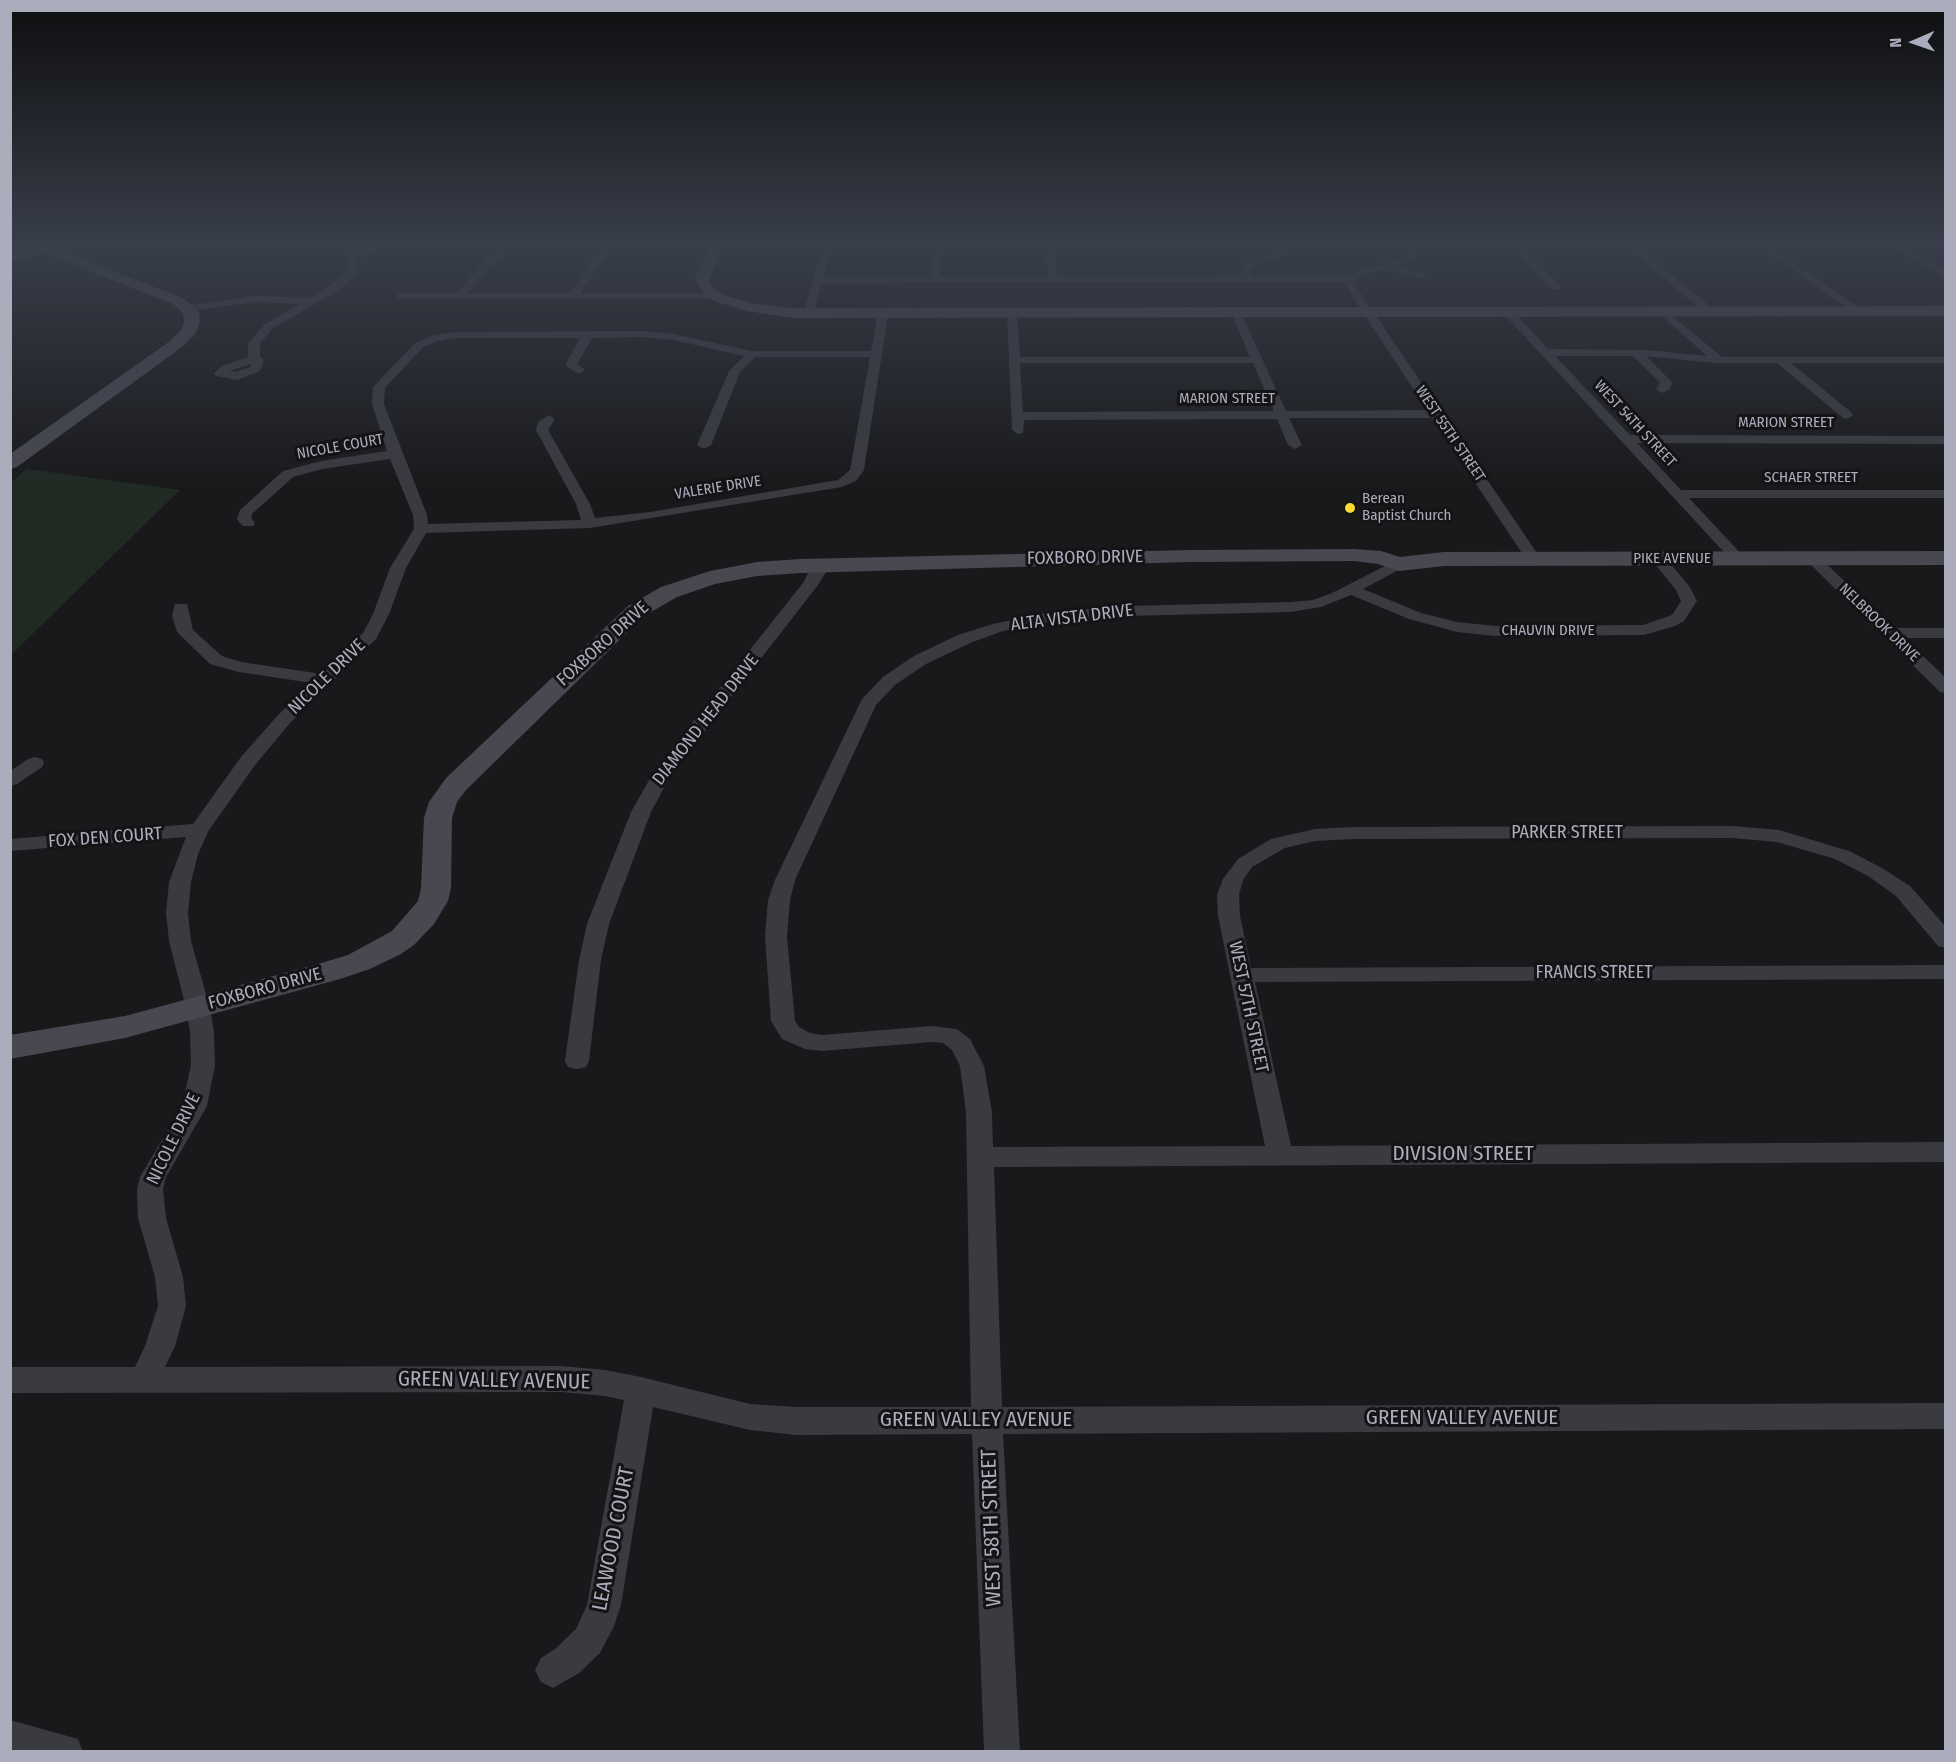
<!DOCTYPE html>
<style>
body{margin:0}
#map{position:relative;width:1956px;height:1762px;overflow:hidden;background:#19191b;font-family:"Fira Sans Condensed",sans-serif}
canvas{display:block}
.frame{position:absolute;inset:0;border:12px solid #abadbc;pointer-events:none}
.north{position:absolute;left:1884px;top:12px;width:60px;height:60px;-webkit-text-stroke:4px #141416;paint-order:stroke;rotate:268deg;font-size:16px;font-weight:700;line-height:24px;text-align:center;color:#abadbc}
.north::after{content:'';display:block;margin:auto;width:21px;height:27px;background:#abadbc;clip-path:polygon(50% 0,100% 100%,50% 72%,0 100%)}
</style>
<div id="map">
<canvas width="1956" height="1762"></canvas>
<div class="frame"></div>
<div class="north">N</div>
</div>
<script>
const ctx = document.querySelector('canvas').getContext('2d');
ctx.lineJoin = 'round';
function paint(path, color) {
  ctx.fillStyle = color;
  ctx.fill(path, 'evenodd');
}
function toPath(rows) {
  const path = new Path2D();
  for (const r of rows) {
    path.moveTo(r[0], r[1]);
    for (let i = 2; i < r.length; i += 2) path.lineTo(r[i], r[i + 1]);
  }
  return path;
}
function strokePath(path, color, width, dash) {
  ctx.strokeStyle = color;
  ctx.lineWidth = width;
  ctx.lineCap = dash ? 'butt' : 'round';
  ctx.setLineDash(dash || []);
  ctx.stroke(path);
}
function label(font, color, halo, rows, align = 'center') {
  ctx.font = font + ' "Fira Sans Condensed",sans-serif';
  ctx.lineWidth = 6;
  ctx.setLineDash([]);
  ctx.textBaseline = 'middle';
  ctx.strokeStyle = halo;
  ctx.fillStyle = color;
  for (const [text, x, y, turn = 0] of rows) {
    ctx.save();
    ctx.translate(x, y);
    ctx.rotate((+turn || 0) * Math.PI / 180);
    ctx.textAlign = isNaN(turn) ? turn : align;
    if (halo) ctx.strokeText(text, 0, 0);
    ctx.fillText(text, 0, 0);
    ctx.restore();
  }
}
const green = toPath([
 [27,469,180,490,11,655,11,482]
]);
const street = toPath([
 [359,245,382,250,357,258,358,267,353,277,339,290,272,329,260,344,260,357,264,360,260,371,237,380,216,376,214,373,222,366,248,357,248,344,264,325,300,304,256,302,187,311,183,310,183,306,256,296,311,298,344,275,348,267,347,258,342,254,344,250,359,245],
 [251,364,251,367,236,372,229,371,251,364],
 [500,245,510,245,467,293,570,293,603,245,613,245,580,293,714,293,719,296,714,299,400,299,395,296,400,293,456,293,500,245],
 [823,245,833,245,824,277,930,277,933,252,937,245,947,245,943,252,940,277,1048,277,1045,256,1051,245,1061,245,1055,256,1058,277,1242,276,1240,271,1246,263,1289,245,1302,245,1253,267,1250,271,1252,276,1347,276,1356,271,1407,257,1408,254,1402,245,1412,245,1418,254,1414,261,1393,267,1426,274,1426,278,1381,270,1364,275,1353,282,1541,559,1538,562,1528,562,1432,418,1289,418,1302,445,1295,449,1288,445,1277,419,1024,420,1023,433,1018,434,1012,430,1007,314,1012,311,1017,314,1020,357,1250,357,1231,313,1236,310,1241,313,1286,411,1427,410,1343,282,822,283,813,314,808,317,803,314,823,245],
 [1020,363,1253,363,1274,411,1023,412,1020,363],
 [1157,245,1168,245,1161,249,1157,245],
 [1509,245,1519,245,1560,285,1560,289,1552,289,1509,245],
 [1625,245,1636,245,1715,310,1715,314,1707,314,1625,245],
 [1757,245,1768,245,1865,312,1864,314,1856,314,1757,245],
 [1889,245,1901,245,1946,271,1946,278,1889,245],
 [1508,309,1512,310,1548,349,1646,350,1707,356,1660,314,1660,310,1664,309,1722,357,1946,357,1946,363,1791,363,1851,412,1853,415,1847,419,1843,418,1777,363,1714,363,1646,356,1672,382,1670,389,1662,393,1656,389,1660,383,1633,356,1555,356,1630,435,1946,436,1946,444,1637,443,1681,490,1946,490,1946,498,1689,498,1746,559,1743,562,1733,562,1504,314,1503,312,1508,309],
 [883,311,888,314,864,470,856,481,842,487,590,528,426,533,406,568,389,614,376,639,290,723,255,765,209,830,198,854,191,882,188,913,191,941,210,1008,214,1032,215,1065,207,1106,166,1177,163,1189,166,1218,183,1277,186,1306,175,1346,165,1367,561,1366,605,1370,641,1377,750,1404,796,1407,971,1407,966,1112,960,1066,952,1050,943,1043,931,1042,822,1051,805,1049,782,1039,771,1021,765,937,768,900,775,880,862,699,883,677,914,656,958,635,993,624,1044,613,1125,606,1291,602,1313,600,1332,593,1399,559,1404,561,1407,564,1404,567,1363,589,1421,613,1457,622,1495,626,1643,625,1672,615,1681,601,1676,590,1651,559,1659,554,1664,556,1689,586,1697,601,1684,621,1675,626,1644,635,1495,636,1457,632,1409,619,1351,595,1321,607,1291,612,1125,616,1044,623,1003,631,970,643,926,664,895,685,876,705,795,880,790,900,787,937,795,1021,799,1027,810,1033,822,1035,931,1026,957,1029,970,1039,984,1066,992,1112,993,1147,1265,1146,1218,916,1217,895,1223,879,1238,859,1271,839,1315,829,1353,827,1732,826,1779,830,1849,851,1882,868,1910,886,1946,927,1946,948,1938,946,1896,896,1868,876,1835,859,1777,842,1732,838,1353,839,1315,841,1285,848,1252,867,1243,880,1239,895,1240,916,1251,968,1946,965,1946,979,1255,982,1291,1146,1946,1142,1946,1162,994,1167,1002,1407,1946,1403,1946,1429,1003,1434,1020,1752,984,1752,972,1434,796,1435,750,1430,653,1407,621,1605,614,1626,600,1653,579,1673,553,1688,541,1682,535,1670,541,1658,555,1649,576,1629,587,1605,624,1400,605,1396,561,1392,10,1393,10,1367,135,1367,145,1346,158,1306,155,1277,138,1218,137,1189,140,1177,182,1106,191,1065,190,1032,186,1008,169,941,166,913,169,882,186,837,10,851,10,839,193,824,241,757,278,715,312,683,239,672,210,664,177,632,172,616,175,604,187,604,193,630,222,656,241,662,322,674,363,633,373,614,390,568,414,529,413,515,390,459,322,469,293,477,252,514,251,518,255,523,253,526,243,526,239,522,237,519,240,510,283,471,321,461,387,451,372,404,373,387,415,343,431,336,454,332,642,331,673,334,752,351,871,351,878,314,883,311],
 [642,337,673,340,744,356,729,371,697,445,704,449,711,445,740,372,755,357,870,357,850,470,838,480,650,512,595,518,590,504,548,430,555,419,549,415,538,422,536,430,576,504,581,520,428,524,427,515,384,404,385,388,423,347,438,341,454,338,580,338,565,365,579,374,585,370,577,364,592,338,642,337],
 [1813,554,1818,556,1894,628,1946,628,1946,638,1904,638,1946,678,1946,693,1940,692,1808,562,1805,559,1808,556,1813,554],
 [819,560,827,565,826,572,818,585,672,773,651,812,609,924,601,960,589,1061,586,1067,577,1069,568,1067,565,1061,579,960,587,924,631,812,656,768,803,583,814,562,819,560],
 [35,757,42,759,44,763,42,767,17,784,10,786,10,771,28,759,35,757],
 [10,1720,78,1739,83,1752,10,1752,10,1720]
]);
const secondary = toPath([
 [45,245,69,245,59,250,183,298,199,312,200,322,195,334,182,347,17,467,10,469,10,454,170,341,182,329,184,322,183,313,173,304,44,253,10,261,10,253,45,245],
 [710,245,724,245,709,279,714,289,724,295,754,304,793,308,1946,306,1946,316,793,318,747,311,714,301,704,295,695,279,710,245],
 [1354,549,1381,551,1400,557,1444,552,1946,551,1946,565,1444,566,1399,571,1378,564,1354,561,1191,562,801,573,757,576,715,584,677,597,644,616,466,790,457,802,452,818,451,888,448,901,434,924,414,945,401,954,370,969,340,979,125,1038,10,1059,10,1035,125,1016,318,964,348,955,392,931,418,901,421,888,424,818,429,802,446,778,628,606,661,587,710,571,757,562,801,559,1191,550,1354,549]
]);
const markers = [
 [1350,508,6,"#fbda31"]
];
const farStreetnames = [
 ["MARION STREET",1227,399],
 ["MARION STREET",1786,423],
 ["WEST 54TH STREET",1635,424,47],
 ["WEST 55TH STREET",1450,434,56],
 ["NICOLE COURT",340,447,-10],
 ["SCHAER STREET",1811,478],
 ["VALERIE DRIVE",718,488,-9],
 ["PIKE AVENUE",1672,559],
 ["NELBROOK DRIVE",1879,623,44],
 ["CHAUVIN DRIVE",1548,631]
];
const farPoinames = [
 ["Berean",1362,499],
 ["Baptist Church",1362,516]
];
const streetNames = [
 ["FOXBORO DRIVE",1085,558,-1],
 ["ALTA VISTA DRIVE",1072,618,-7],
 ["FOXBORO DRIVE",603,644,-42],
 ["NICOLE DRIVE",327,677,-44],
 ["DIAMOND HEAD DRIVE",706,720,-52],
 ["PARKER STREET",1567,833],
 ["FOX DEN COURT",105,838,-4],
 ["FRANCIS STREET",1594,973],
 ["FOXBORO DRIVE",265,989,-15],
 ["WEST 57TH STREET",1248,1007,78],
 ["NICOLE DRIVE",174,1139,-64]
];
const nearStreetnames = [
 ["DIVISION STREET",1463,1154],
 ["GREEN VALLEY AVENUE",494,1381,1],
 ["GREEN VALLEY AVENUE",1462,1418],
 ["GREEN VALLEY AVENUE",976,1420],
 ["WEST 58TH STREET",992,1528,-92],
 ["LEAWOOD COURT",614,1539,-79]
];
paint(green, '#202a23');
paint(street, '#3a3a41');
paint(secondary, '#484851');
const sky = ctx.createLinearGradient(0, 0, 0, 492);
sky.addColorStop(0, '#0e0e0f');
sky.addColorStop(0.5, '#383e4a');
sky.addColorStop(1, '#383e4a00');
ctx.fillStyle = sky;
ctx.fillRect(0, 0, 1956, 492);
for (const [x, y, r, color] of markers) {
  const dot = new Path2D();
  dot.arc(x, y, r, 0, 2 * Math.PI);
  ctx.fillStyle = color;
  ctx.fill(dot);
  strokePath(dot, '#141416', 2);
}
label('15px', '#abadbc', '#141416', farStreetnames);
label('15px', '#abadbc', '#141416', farPoinames, 'left');
label('18px', '#abadbc', '#141416', streetNames);
label('21px', '#abadbc', '#141416', nearStreetnames);
</script>
